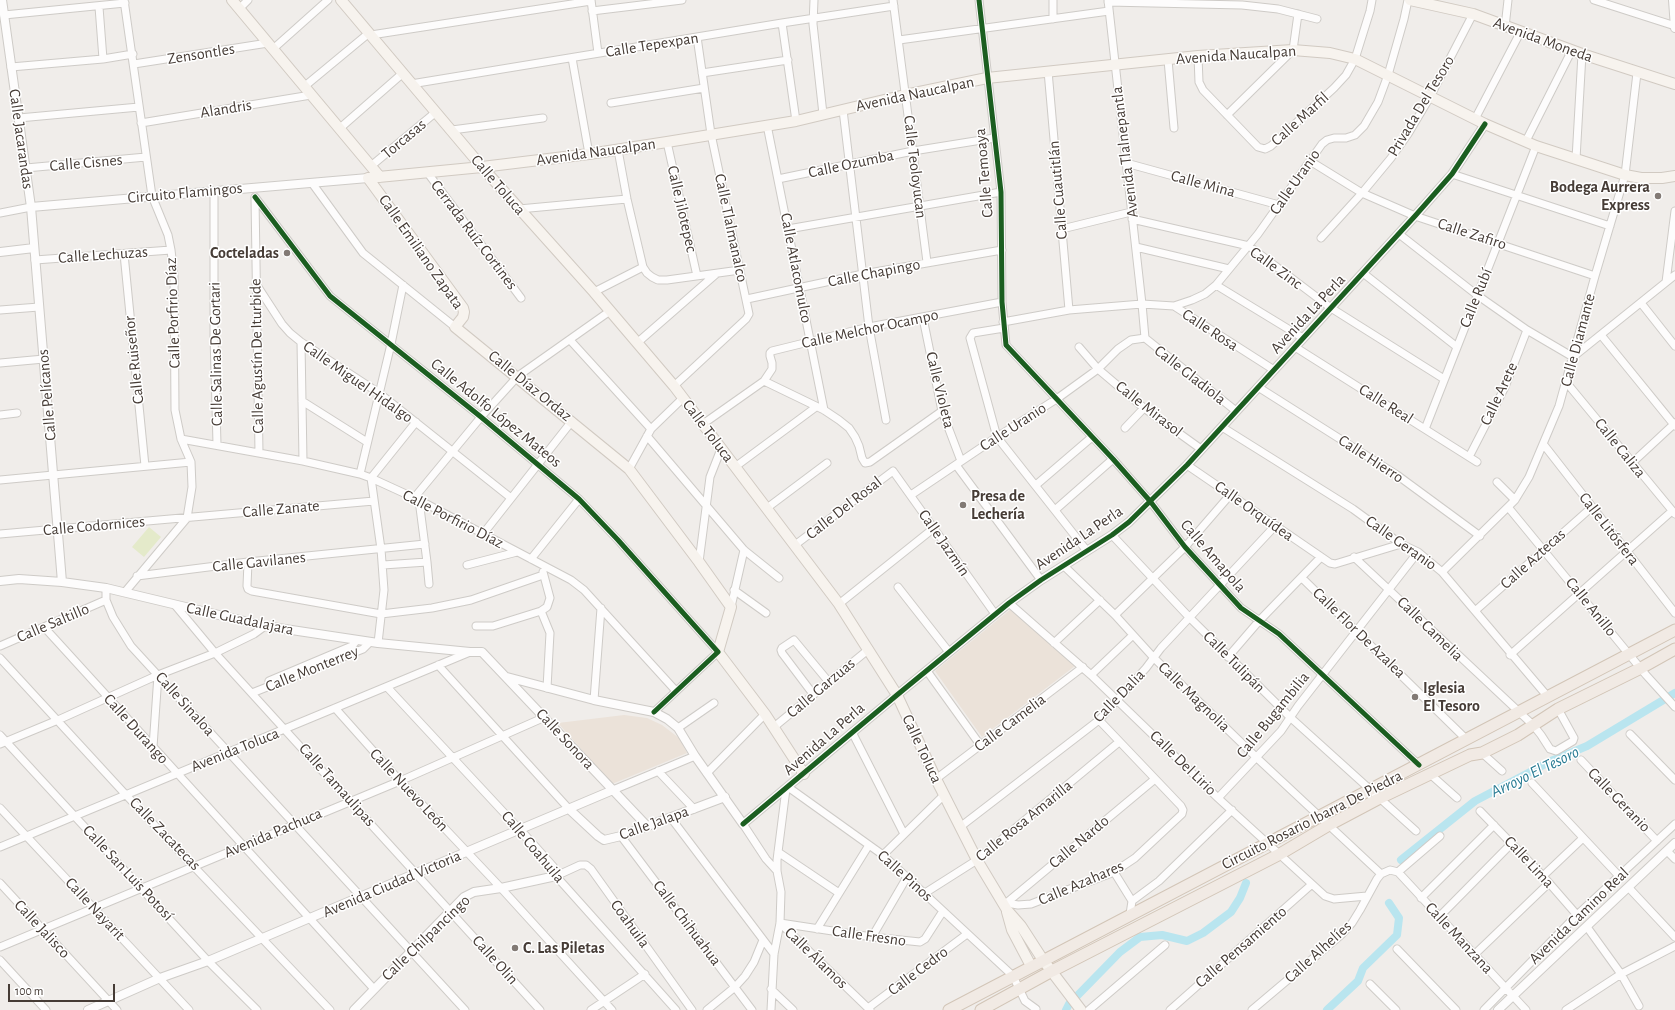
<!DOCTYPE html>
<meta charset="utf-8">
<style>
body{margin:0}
#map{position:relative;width:1675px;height:1010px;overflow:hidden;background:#f0edea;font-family:"Alegreya Sans",sans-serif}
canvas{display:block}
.scale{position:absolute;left:8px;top:984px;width:107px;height:18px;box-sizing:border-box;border:2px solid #463c36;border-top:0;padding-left:5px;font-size:12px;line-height:14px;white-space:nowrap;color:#463c36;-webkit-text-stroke:3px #fff;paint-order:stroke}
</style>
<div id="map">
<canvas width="1675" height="1010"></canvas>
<div class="scale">100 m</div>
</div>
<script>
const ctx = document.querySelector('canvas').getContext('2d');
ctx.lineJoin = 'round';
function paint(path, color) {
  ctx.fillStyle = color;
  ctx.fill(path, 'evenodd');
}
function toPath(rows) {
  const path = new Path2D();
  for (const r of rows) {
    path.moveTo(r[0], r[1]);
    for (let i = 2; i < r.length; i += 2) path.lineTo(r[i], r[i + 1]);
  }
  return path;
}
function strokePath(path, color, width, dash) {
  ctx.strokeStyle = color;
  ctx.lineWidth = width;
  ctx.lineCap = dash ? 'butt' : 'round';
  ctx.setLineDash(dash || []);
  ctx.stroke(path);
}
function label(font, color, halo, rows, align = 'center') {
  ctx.font = font + ' "Alegreya Sans",sans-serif';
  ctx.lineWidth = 3;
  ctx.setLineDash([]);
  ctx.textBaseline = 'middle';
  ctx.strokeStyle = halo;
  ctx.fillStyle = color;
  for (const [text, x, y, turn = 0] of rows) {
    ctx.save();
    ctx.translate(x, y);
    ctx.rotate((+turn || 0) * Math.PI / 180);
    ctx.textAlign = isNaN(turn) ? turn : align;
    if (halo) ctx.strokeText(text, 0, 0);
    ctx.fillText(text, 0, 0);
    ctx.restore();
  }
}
const education = toPath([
 [1011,609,1075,666,982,737,935,671],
 [624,715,647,718,662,725,679,738,687,753,612,784,558,723]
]);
const green = toPath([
 [149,527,161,537,144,557,132,547]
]);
const canal = toPath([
 [1401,860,1475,801,1551,761,1587,746,1675,693],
 [1077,996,1120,952,1140,937,1162,935,1187,941,1203,933,1231,912,1240,898,1246,883],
 [1066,1010,1069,1004],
 [1327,1010,1358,981,1363,968,1397,935,1399,918,1389,903]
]);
const minor = toPath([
 [124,0,152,196,168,235,171,250,174,276,175,410,181,439,191,462,192,487,187,518,125,592],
 [591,0,598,53],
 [814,0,813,24,823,114],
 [893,0,927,262],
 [979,0,1001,192,1002,302,1006,345,1113,459,1150,501,1185,547,1241,608,1279,634,1419,765],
 [1108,0,1142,304,1145,338],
 [1594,0,1675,26],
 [1108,2,1242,5,1278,9,1317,19],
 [99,7,103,59],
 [239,9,248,0],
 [592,11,682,0],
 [4,15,125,3],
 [1053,19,1053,0],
 [782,23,796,121],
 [1505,27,1508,0],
 [371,35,591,1],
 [899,40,1109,11],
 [273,49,328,0],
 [1198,56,1199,82,1203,90,1258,147,1265,149,1271,146,1334,88,1346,75,1355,59,1370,11,1372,0],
 [572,58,589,154],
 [1168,60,1174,128],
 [134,64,268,43],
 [11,67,103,59,133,54],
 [1048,71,1069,310],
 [702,73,788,60],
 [411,84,782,23,894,6],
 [305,86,369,33],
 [611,103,704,88],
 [843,110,869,327,886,420],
 [1227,115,1293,50,1298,14],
 [19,118,139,107],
 [1475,119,1521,31],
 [141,123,311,95],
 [767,125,824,410],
 [339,129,403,73],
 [452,130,543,118],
 [1526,141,1572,50],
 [667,142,697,276],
 [618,150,627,199,643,267,647,273,652,277,658,280,667,280,740,270],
 [1576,159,1582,54],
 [1310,161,1362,193,1415,216,1595,276],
 [1126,163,1279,205],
 [371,166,436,112],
 [26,168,146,157],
 [427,172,521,298],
 [1452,174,1610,226],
 [778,179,913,151,994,138],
 [312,183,363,253,455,327],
 [214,191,214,336,217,444],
 [255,197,330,296,481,417,579,499,618,540,718,652,654,712],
 [255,198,259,453],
 [519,209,627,199],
 [0,213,31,207],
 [1132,219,1249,246,1331,308,1444,379],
 [788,229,1001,192],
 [1062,229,1131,212],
 [1399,234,1477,295,1527,330,1573,357,1675,275],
 [1321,238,1362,193,1391,158,1408,134,1430,97,1473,14],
 [1136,247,1229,269],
 [124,254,145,466],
 [35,260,171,250],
 [1363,273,1457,347],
 [1666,282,1675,211],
 [256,284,282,324,290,333,301,342,379,393,511,498],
 [1216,285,1303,338],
 [594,292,643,267],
 [747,299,863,274,1002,250],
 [1641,303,1675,346],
 [1174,306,1192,300,1205,294,1216,285,1258,234,1322,144,1327,140,1334,138,1346,138,1355,135,1364,126,1378,102,1388,75,1404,19,1408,0],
 [0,310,39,307],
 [923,318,942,411,961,461],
 [1003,322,1069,310,1142,304,1174,306,1274,370],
 [1004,328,973,333,970,338,997,437,1087,551],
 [1601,335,1675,426],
 [1145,338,1236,411],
 [570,340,651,429],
 [301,342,303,461],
 [637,343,716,274],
 [1079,347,1098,369,1144,408,1201,449],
 [1295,347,1477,462],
 [0,363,44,359],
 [764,381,824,410,839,420,849,428,855,437,859,446,862,458,865,463,870,462,942,411],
 [1566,382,1675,514],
 [674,386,746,319,749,314,711,134,697,37],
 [1258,387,1397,475,1480,536],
 [302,401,367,442],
 [0,415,17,413],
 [703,424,764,381,772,369,772,363,770,356,770,353,772,351,869,327,1002,302],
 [1222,427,1353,509,1401,544,1418,552,1442,572,1548,697],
 [1125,428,1144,408],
 [1425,429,1536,146],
 [647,436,744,550,779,578],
 [181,439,303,461,360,474,371,478,419,500,571,580,584,590,676,691],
 [1544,445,1675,613],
 [1469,457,1505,387,1527,330],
 [1632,463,1675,423],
 [956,465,1041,580],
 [1187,465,1330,563,1335,564,1401,544],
 [735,467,816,407],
 [629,469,651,429,683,398],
 [360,474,391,344,403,285],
 [0,480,191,462],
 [1497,482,1515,500],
 [1036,485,1092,437],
 [911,495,997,437,1058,398,1098,369,1118,349,1131,340,1145,338],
 [414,498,481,417,518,376,610,311],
 [419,500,427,562,429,584],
 [1508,507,1646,675,1675,707],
 [767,508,827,463],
 [1055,510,1113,459],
 [0,534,374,501],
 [483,534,572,421],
 [1112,535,1189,617,1291,718,1416,831],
 [795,545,893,471,995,614],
 [1354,557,1533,725,1541,735,1550,749,1556,751,1573,741,1574,738,1558,709],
 [531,559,579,499],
 [248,562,247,586,248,589,252,591,381,614,432,608,471,600,543,575],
 [699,562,710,477,721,449],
 [383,565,427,562],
 [467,565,517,552],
 [1064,566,1115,615,1154,658,1257,758,1381,874],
 [1442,572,1515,500,1529,477,1559,406,1595,276,1625,175,1637,73],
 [137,576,248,562,425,544],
 [1302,578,1467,740],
 [898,587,949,652],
 [106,588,106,600,113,617,131,646,465,1010],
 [734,590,766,613],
 [1009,603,1091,675,1218,798,1325,896,1334,899,1367,896],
 [839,604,934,528],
 [175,605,215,653,540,1010],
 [731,607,744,550],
 [541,611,550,633,547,688],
 [1475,611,1592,507],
 [1115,615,1185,547,1230,495],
 [476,626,493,626,541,611,547,607,550,598,543,572],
 [44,627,374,989],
 [378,643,384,590,381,549,371,478,416,422],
 [1054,643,1100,600],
 [0,646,106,600],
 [1510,655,1672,511],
 [1228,657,1259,621,1321,557],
 [0,658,126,795,330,1010],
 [438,665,569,809],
 [927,671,981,746],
 [1091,675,1133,635],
 [269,681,352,646,357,640],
 [387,687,520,830],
 [252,693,363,649,370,642],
 [813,694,782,653,781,650,782,648,794,640,828,681],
 [594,700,601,608],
 [335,708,400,781,501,888,612,1010],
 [774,727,869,649],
 [678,728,714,703],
 [852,732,904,834],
 [1630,734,1675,780],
 [0,735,208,961,257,1010],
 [0,744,58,720,158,675,215,653,254,634,265,626],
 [153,747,158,675],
 [1482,753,1502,771],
 [1581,760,1657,841],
 [658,771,694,809],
 [707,773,765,714],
 [1430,774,1457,798],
 [936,779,1083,667],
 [1532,783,1619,876],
 [788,787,883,855,1013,976,1025,1001,1036,1009],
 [613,790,695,756],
 [1218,798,1281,731,1298,706,1418,552],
 [0,808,189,1010],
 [1480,811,1543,876,1577,915],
 [671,818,774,954],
 [743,824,766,859,777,871],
 [960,827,1099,720,1146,668,1161,648,1275,526],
 [621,836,752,1010],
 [0,847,470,652],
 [1667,851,1675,859],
 [778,852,839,893],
 [883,855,944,795],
 [1114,872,1132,901],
 [1398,872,1440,836],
 [1543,876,1583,838],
 [0,883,117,1010],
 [1629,888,1675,937],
 [925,893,977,860,1119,742],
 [1421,898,1494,825],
 [1007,903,1018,905,1031,904,1114,872,1135,858,1182,814,1183,810,1181,806,1099,720],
 [1004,905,1155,779],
 [1130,914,1132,901,1159,881,1232,810],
 [1439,917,1512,843],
 [780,923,872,937,920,942,925,939,943,911],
 [780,923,870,1010],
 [1587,927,1621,974,1639,1006],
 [817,929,869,845],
 [872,937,907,877],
 [0,947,400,781,545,717],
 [1397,949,1456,1010],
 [1474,955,1549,883],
 [0,960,46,1010],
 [1370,984,1396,1010],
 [771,989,793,1010],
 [868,1008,967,934],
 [591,1010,645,974],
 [676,1010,556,876,580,865,586,865,591,869,692,1010],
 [707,1010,735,987,745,976,754,962,763,940],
 [771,1010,774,954,780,923,781,892,777,871,777,860,786,789],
 [1089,1010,1165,945],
 [1170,1010,1311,885],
 [1252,1010,1342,934,1352,923,1360,910,1377,879,1381,874,1390,870,1398,872,1526,1010],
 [1484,1010,1577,915,1675,824],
 [1566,1010,1621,974,1675,946]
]);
const tertiary = toPath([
 [2,0,31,207,62,582],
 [1673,0,1675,28],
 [31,207,368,178],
 [0,252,34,248],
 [0,581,19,579,62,582,106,588,265,626,378,643,470,652,482,652,647,826],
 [507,677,594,700,654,712,667,719,678,728,695,756,743,824,897,695,1009,603,1041,580,1112,535,1129,522,1187,465,1415,216,1452,174,1485,124],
 [569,809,598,836,604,840,621,836,725,797],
 [88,1010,160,978,208,961,613,790],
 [354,1010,464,897,474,892,501,888,556,876,553,867,520,830],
 [1498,1010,1675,843]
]);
const secondary = toPath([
 [232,0,380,177],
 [341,0,482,167,594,292,674,386,839,604,897,695,936,779,977,860,1007,910,1021,926,1043,960,1081,1010],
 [1410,0,1473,14,1582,54,1675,84],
 [368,178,482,167,589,154,667,142,796,121,905,95,987,78,1198,56,1293,50,1330,53,1355,59,1485,124,1536,146,1576,159,1625,175,1641,178,1662,178,1675,176],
 [368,178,463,308,464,312,463,317,455,327,629,469,699,562,731,607,718,652,765,714,804,774],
 [1007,912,1012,930,1031,966]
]);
const primary = toPath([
 [949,1010,1675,630],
 [981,1010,1052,971,1280,854,1329,825,1380,798,1470,755,1482,753,1518,735,1558,709,1641,668,1675,649]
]);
const cycleway = toPath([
 [979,0,1001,192,1002,302,1006,345,1113,459,1150,501,1185,547,1241,608,1279,634,1419,765],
 [255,197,330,296,481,417,579,499,618,540,718,652,654,712],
 [743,824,897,695,1009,603,1041,580,1112,535,1129,522,1187,465,1415,216,1452,174,1485,124]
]);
const markers = [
 [1658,196,4,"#827a75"],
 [287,253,4,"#827a75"],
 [963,505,4,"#827a75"],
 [1415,697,4,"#827a75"],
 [515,948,4,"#827a75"]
];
const streetNames = [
 ["Avenida Moneda",1543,40,20],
 ["Calle Tepexpan",652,45,-9],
 ["Zensontles",201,54,-9],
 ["Avenida Naucalpan",1236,55,-4],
 ["Avenida Naucalpan",915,94,-12],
 ["Privada Del Tesoro",1421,106,-59],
 ["Alandris",226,109,-9],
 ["Calle Marfil",1300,119,-42],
 ["Calle Jacarandas",21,139,82],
 ["Torcasas",404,139,-40],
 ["Avenida Naucalpan",596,152,-8],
 ["Avenida Tlalnepantla",1125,152,-97],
 ["Calle Cisnes",86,163,-5],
 ["Calle Ozumba",851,164,-12],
 ["Calle Teoloyucan",915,167,83],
 ["Calle Temoaya",984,173,-95],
 ["Calle Uranio",1295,182,-55],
 ["Calle Mina",1203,184,15],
 ["Calle Toluca",498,185,49],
 ["Calle Cuautitlán",1058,190,-95],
 ["Circuito Flamingos",185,193,-5],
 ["Calle Jilotepec",682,209,77],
 ["Calle Tlalmanalco",731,228,78],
 ["Calle Zafiro",1472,234,18],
 ["Cerrada Ruíz Cortines",474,235,53],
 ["Calle Emiliano Zapata",421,252,55],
 ["Calle Lechuzas",103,255,-4],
 ["Calle Atlacomulco",796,268,79],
 ["Calle Zinc",1276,268,36],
 ["Calle Chapingo",874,273,-11],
 ["Calle Rubí",1476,298,-68],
 ["Calle Porfirio Díaz",173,313,-92],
 ["Avenida La Perla",1308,314,-47],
 ["Calle Melchor Ocampo",870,329,-12],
 ["Calle Rosa",1210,330,33],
 ["Calle Diamante",1578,340,-75],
 ["Calle Salinas De Gortari",216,354,-91],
 ["Calle Agustín De Iturbide",257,356,-91],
 ["Calle Ruiseñor",134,360,-96],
 ["Calle Gladiola",1190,375,38],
 ["Calle Miguel Hidalgo",358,382,35],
 ["Calle Díaz Ordaz",530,386,39],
 ["Calle Violeta",940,390,76],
 ["Calle Arete",1499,394,-65],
 ["Calle Pelícanos",47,395,-95],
 ["Calle Real",1386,404,32],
 ["Calle Mirasol",1149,409,38],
 ["Calle Adolfo López Mateos",496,413,39],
 ["Calle Uranio",1013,427,-33],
 ["Calle Toluca",708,431,53],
 ["Calle Caliza",1620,448,51],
 ["Calle Hierro",1371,459,33],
 ["Calle Del Rosal",844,508,-38],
 ["Calle Zanate",281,509,-5],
 ["Calle Orquídea",1254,511,35],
 ["Calle Porfirio Díaz",453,519,27],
 ["Calle Codornices",94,526,-5],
 ["Calle Litósfera",1609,529,52],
 ["Avenida La Perla",1079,538,-34],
 ["Calle Jazmín",944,543,55],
 ["Calle Geranio",1401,543,35],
 ["Calle Amapola",1213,556,49],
 ["Calle Aztecas",1533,559,-42],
 ["Calle Gavilanes",259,562,-6],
 ["Calle Anillo",1591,607,51],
 ["Calle Guadalajara",240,619,12],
 ["Calle Saltillo",53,623,-23],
 ["Calle Camelia",1430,629,44],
 ["Calle Flor De Azalea",1359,633,44],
 ["Calle Tulipán",1234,662,45],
 ["Calle Monterrey",312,669,-22],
 ["Calle Garzuas",821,688,-40],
 ["Calle Dalia",1119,696,-46],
 ["Calle Magnolia",1194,697,44],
 ["Calle Sinaloa",185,704,48],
 ["Calle Bugambilia",1273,715,-51],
 ["Calle Camelia",1010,723,-37],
 ["Calle Durango",136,729,48],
 ["Calle Sonora",565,739,47],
 ["Avenida La Perla",824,739,-41],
 ["Calle Toluca",922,749,65],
 ["Avenida Toluca",235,750,-22],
 ["Calle Del Lirio",1183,763,44],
 ["Calle Tamaulipas",337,785,48],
 ["Calle Nuevo León",409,790,47],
 ["Calle Geranio",1619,800,46],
 ["Circuito Rosario Ibarra De Piedra",1312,820,-27],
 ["Calle Rosa Amarilla",1024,821,-39],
 ["Calle Jalapa",654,823,-20],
 ["Avenida Pachuca",273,833,-23],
 ["Calle Zacatecas",165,834,46],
 ["Calle Nardo",1079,842,-40],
 ["Calle Coahuila",533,847,50],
 ["Calle Lima",1529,862,47],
 ["Calle San Luis Potosí",128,873,47],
 ["Calle Pinos",905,876,42],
 ["Calle Azahares",1081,883,-23],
 ["Avenida Ciudad Victoria",392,884,-23],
 ["Calle Nayarit",95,909,47],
 ["Avenida Camino Real",1579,916,-44],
 ["Calle Chihuahua",687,923,53],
 ["Coahuila",630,924,54],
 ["Calle Jalisco",42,929,47],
 ["Calle Fresno",869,936,8],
 ["Calle Chilpancingo",426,938,-44],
 ["Calle Manzana",1459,938,47],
 ["Calle Pensamiento",1241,947,-41],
 ["Calle Alhelíes",1318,952,-42],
 ["Calle Álamos",816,958,44],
 ["Calle Olin",495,960,48],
 ["Calle Cedro",918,971,-37]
];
const poiNames = [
 ["Bodega Aurrera",1650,187,"right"],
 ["Express",1650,205,"right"],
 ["Cocteladas",279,253,"right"],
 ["Presa de",971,496],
 ["Lechería",971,514],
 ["Iglesia",1423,688],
 ["El Tesoro",1423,706],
 ["C. Las Piletas",523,948]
];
const waterNames = [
 ["Arroyo El Tesoro",1535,772,-26]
];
paint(education, '#ebe2d9');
paint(green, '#e4eaca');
strokePath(canal, '#b9e5ef', 8);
strokePath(minor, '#cecbc7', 9);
strokePath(tertiary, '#cecbc7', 10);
strokePath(secondary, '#d1cac2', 12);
strokePath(primary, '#d2c5b7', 13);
strokePath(minor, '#fdfcfc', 7);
strokePath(tertiary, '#fdfcfc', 8);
strokePath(secondary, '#f7f3ee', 10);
strokePath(primary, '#f1eae4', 11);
strokePath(cycleway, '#1b5e20', 5);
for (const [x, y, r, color] of markers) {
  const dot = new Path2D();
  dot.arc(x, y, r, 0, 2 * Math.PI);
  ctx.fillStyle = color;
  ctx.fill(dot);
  strokePath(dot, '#fff', 1.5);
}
label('16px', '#463c36', '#fff', streetNames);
label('bold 16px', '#463c36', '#fff', poiNames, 'left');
label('italic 17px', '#287b93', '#fff', waterNames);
</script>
